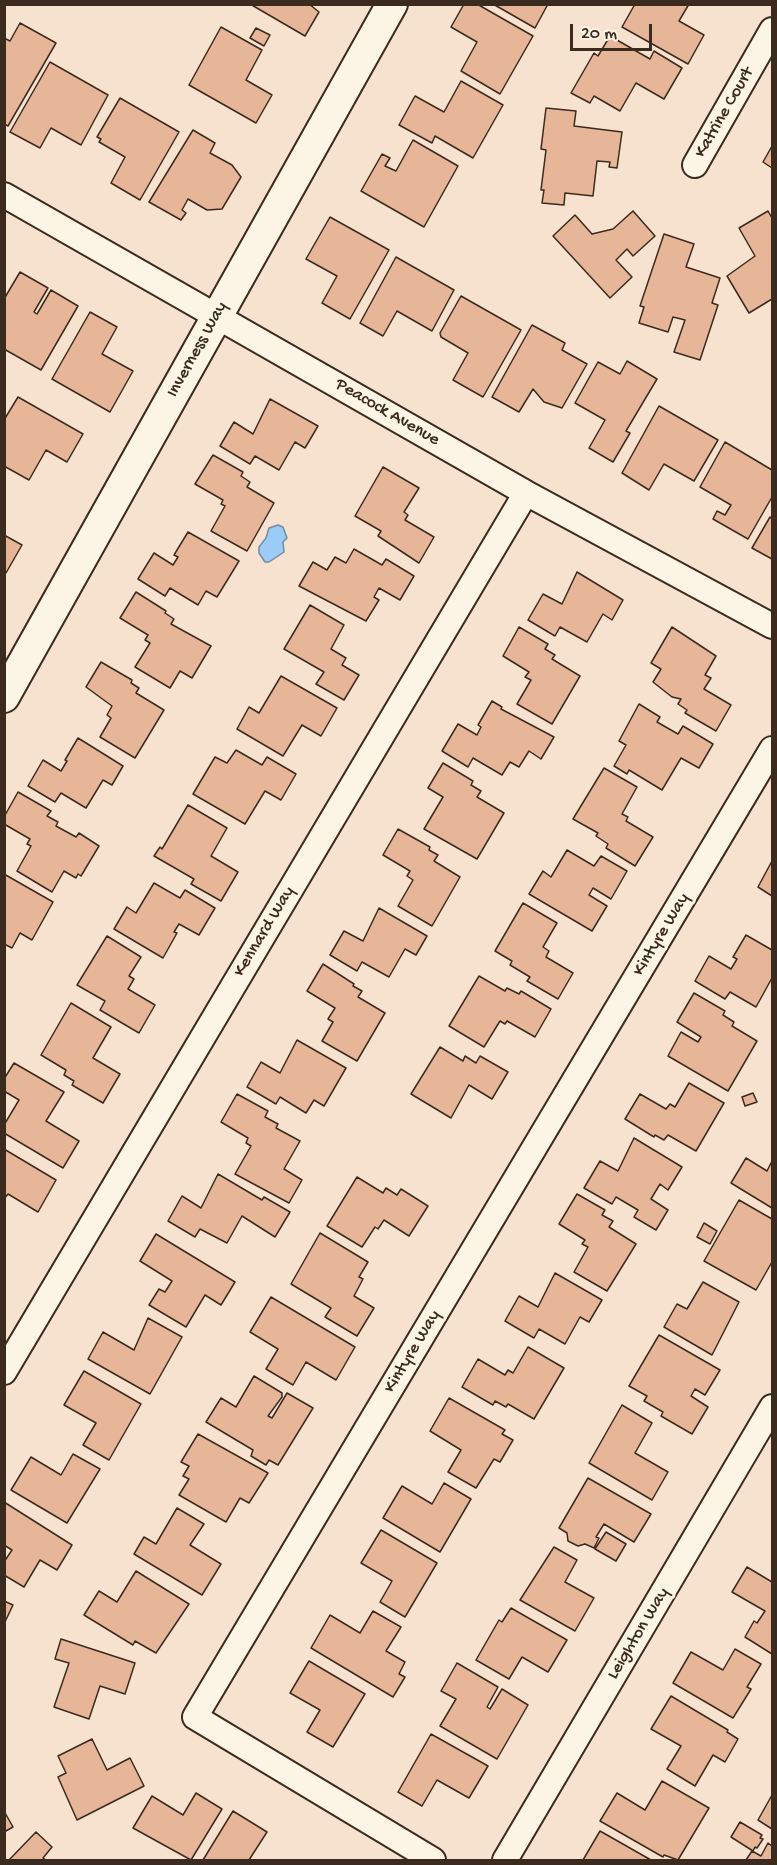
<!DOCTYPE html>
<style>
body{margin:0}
#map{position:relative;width:777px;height:1865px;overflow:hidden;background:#f6e2ce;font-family:"Gochi Hand",sans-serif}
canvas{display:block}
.frame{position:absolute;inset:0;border:6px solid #3b2a1e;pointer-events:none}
.scale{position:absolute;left:570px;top:24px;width:82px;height:27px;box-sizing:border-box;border:3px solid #3b2a1e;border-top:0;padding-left:8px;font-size:18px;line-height:21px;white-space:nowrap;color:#3b2a1e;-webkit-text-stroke:4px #fcf5e5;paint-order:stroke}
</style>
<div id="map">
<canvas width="777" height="1865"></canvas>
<div class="frame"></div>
<div class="scale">20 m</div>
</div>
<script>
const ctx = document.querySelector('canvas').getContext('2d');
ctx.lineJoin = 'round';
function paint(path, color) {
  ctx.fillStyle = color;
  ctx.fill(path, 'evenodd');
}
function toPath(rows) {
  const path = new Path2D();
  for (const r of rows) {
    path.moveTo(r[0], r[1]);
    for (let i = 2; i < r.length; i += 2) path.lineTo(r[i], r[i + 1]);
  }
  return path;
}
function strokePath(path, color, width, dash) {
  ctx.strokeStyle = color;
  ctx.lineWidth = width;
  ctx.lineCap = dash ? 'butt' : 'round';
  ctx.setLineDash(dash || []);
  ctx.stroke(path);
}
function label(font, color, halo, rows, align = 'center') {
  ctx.font = font + ' "Gochi Hand",sans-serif';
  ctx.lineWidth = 6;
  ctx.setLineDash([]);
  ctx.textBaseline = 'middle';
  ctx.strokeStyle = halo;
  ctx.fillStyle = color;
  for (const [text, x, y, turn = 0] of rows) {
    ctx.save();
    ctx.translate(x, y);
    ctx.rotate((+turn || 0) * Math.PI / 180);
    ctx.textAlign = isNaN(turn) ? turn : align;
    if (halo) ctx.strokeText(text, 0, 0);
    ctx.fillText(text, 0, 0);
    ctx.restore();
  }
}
const water = toPath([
 [278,525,283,527,287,538,283,542,284,552,269,562,265,562,259,553,259,547,266,538,269,528,278,525]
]);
const building = toPath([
 [250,4,309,4,319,12,305,36,250,4],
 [464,4,477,4,533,36,500,94,461,71,477,42,451,27,464,4],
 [493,4,548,4,535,28,493,4],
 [635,4,689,4,679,21,704,35,688,64,622,27,635,4],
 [20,23,56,43,8,126,4,124,4,38,10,41,20,23],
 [221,27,262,50,246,80,272,95,256,123,189,85,221,27],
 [256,28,270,35,264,46,250,38,256,28],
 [610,36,650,59,654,51,682,68,664,99,636,83,620,111,594,96,590,103,571,93,594,53,598,56,610,36],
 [50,62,108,95,81,145,51,128,40,148,10,132,50,62],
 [461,81,503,105,473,158,435,136,432,143,399,125,415,96,444,112,461,81],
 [120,98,179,132,140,200,111,183,125,157,99,142,101,139,97,137,120,98],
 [546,108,576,111,574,126,622,132,617,168,609,167,610,162,597,161,593,196,565,193,564,205,542,203,544,190,541,190,546,150,541,149,546,108],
 [193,130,215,143,210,153,232,165,241,177,222,209,207,210,188,199,182,210,186,213,181,220,149,202,193,130],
 [413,140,458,166,424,227,361,191,382,154,390,158,385,166,396,171,413,140],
 [772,146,772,168,763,162,772,146],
 [633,211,655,236,633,256,627,249,616,260,632,277,610,298,553,236,575,215,592,234,613,229,633,211],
 [768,211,772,218,772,299,749,313,727,276,755,256,739,228,768,211],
 [330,217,389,250,350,319,322,303,337,276,306,259,330,217],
 [664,234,694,244,686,267,720,278,712,303,718,305,700,360,674,352,685,320,673,317,668,332,639,323,644,307,640,306,664,234],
 [396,257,454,290,432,331,397,311,383,336,360,323,396,257],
 [20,272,48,288,34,312,37,314,51,290,78,306,41,370,4,349,4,299,20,272],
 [461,296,521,330,483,397,453,380,468,353,441,337,440,333,461,296],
 [90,312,117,327,102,354,133,371,110,412,52,379,90,312],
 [532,325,565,343,562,350,587,364,562,408,544,402,533,389,519,412,492,397,532,325],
 [627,361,657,379,626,431,630,433,613,462,589,448,605,420,575,403,598,362,620,374,627,361],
 [18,397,83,434,67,462,46,450,29,480,4,466,4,420,18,397],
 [270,399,318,426,305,448,295,442,279,470,255,456,250,464,220,446,234,422,253,434,270,399],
 [659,406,718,440,694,481,664,464,649,490,622,473,659,406],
 [725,442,772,470,772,497,748,539,713,519,717,511,725,515,731,505,700,487,725,442],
 [213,455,243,472,241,476,250,482,247,487,274,503,247,551,211,531,225,506,221,504,223,500,195,484,213,455],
 [383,467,419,488,404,512,408,515,405,520,434,537,419,563,378,536,381,531,355,516,383,467],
 [770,517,772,519,772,559,752,548,770,517],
 [188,532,239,561,217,597,206,591,198,605,170,588,165,596,138,579,154,553,173,565,178,557,174,555,188,532],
 [4,535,22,545,6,573,4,572,4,535],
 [354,549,382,565,386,559,414,576,400,600,379,588,374,597,379,600,366,621,299,586,313,562,327,570,335,557,346,563,354,549],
 [577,572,623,600,612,620,603,614,587,642,560,627,555,636,528,620,543,594,562,604,577,572],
 [136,592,166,611,165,613,174,619,171,624,211,646,192,678,180,671,170,688,135,667,150,643,145,640,148,635,120,618,136,592],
 [310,605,344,625,331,649,346,658,342,665,359,675,344,700,316,684,324,672,284,649,310,605],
 [519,627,548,644,545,649,555,655,552,659,580,676,552,724,517,704,531,680,525,677,529,672,503,656,519,627],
 [672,627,716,656,705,675,711,678,704,689,731,705,716,731,685,713,687,710,678,704,681,699,672,697,653,682,661,669,651,663,672,627],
 [101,662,132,680,131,683,139,688,136,693,164,710,135,758,100,737,111,718,107,715,112,706,86,687,101,662],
 [281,676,337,708,321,736,302,725,283,756,237,729,249,707,259,713,281,676],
 [492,701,502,707,501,709,554,737,541,759,529,751,519,767,510,762,502,775,473,758,468,767,442,751,458,724,477,735,481,727,478,725,492,701],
 [639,704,660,717,657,722,678,734,683,726,713,744,699,768,681,758,662,790,629,770,627,774,614,766,626,745,619,741,639,704],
 [78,738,123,766,112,785,103,780,86,808,61,793,55,802,28,786,43,760,61,771,67,761,65,760,78,738],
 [236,750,262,765,267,757,296,774,281,800,265,791,245,824,193,794,215,757,227,763,236,750],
 [443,763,473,781,471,785,481,791,477,797,504,813,477,859,424,829,443,797,428,788,443,763],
 [604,768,637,787,622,814,628,817,626,821,653,837,635,866,606,848,608,844,596,836,598,833,573,819,604,768],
 [18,792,51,811,47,816,58,822,56,826,76,837,79,833,99,846,81,876,78,874,76,878,64,871,52,892,17,871,31,846,27,844,30,839,4,824,4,817,18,792],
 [188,805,227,828,211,856,238,872,221,901,191,884,194,879,154,856,160,847,162,849,188,805],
 [398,829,430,847,429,850,438,855,434,861,460,877,432,926,398,906,413,880,407,876,410,871,383,855,398,829],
 [567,850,594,866,601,856,627,871,611,899,593,888,589,895,607,906,592,931,529,894,543,871,551,877,567,850],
 [772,861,772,896,758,887,772,861],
 [4,874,53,902,32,940,20,933,12,948,4,944,4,874],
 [154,883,180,898,185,890,215,908,199,935,179,924,174,932,177,933,163,958,114,929,127,907,136,913,154,883],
 [523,903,557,923,543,947,549,951,546,957,573,973,558,999,527,981,530,977,510,965,512,961,495,951,523,903],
 [379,908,427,936,416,955,405,949,389,977,362,962,357,971,330,955,344,931,363,941,379,908],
 [746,935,772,950,772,978,756,1007,730,992,725,999,695,981,709,956,731,969,737,959,733,957,746,935],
 [107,936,141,957,129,976,134,979,128,989,155,1005,139,1033,100,1010,105,1001,77,985,107,936],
 [323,964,354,984,353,986,362,991,358,997,385,1013,357,1061,322,1041,333,1022,328,1019,335,1008,307,991,323,964],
 [479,976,505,991,507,988,519,994,521,991,551,1009,535,1037,507,1021,505,1024,500,1021,484,1047,449,1026,479,976],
 [694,993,725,1011,723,1015,734,1022,732,1026,757,1041,728,1091,668,1056,681,1032,698,1042,701,1037,677,1022,694,993],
 [71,1003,111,1027,93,1058,120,1074,103,1103,72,1085,74,1081,64,1075,66,1070,41,1055,71,1003],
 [297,1040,346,1068,324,1106,314,1100,306,1113,280,1097,276,1104,247,1087,261,1062,280,1073,297,1040],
 [440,1047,463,1061,465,1056,476,1063,480,1056,508,1072,492,1099,469,1085,451,1118,411,1094,440,1047],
 [14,1063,64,1092,46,1121,79,1141,63,1168,4,1133,4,1125,19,1100,4,1091,4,1079,14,1063],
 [689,1083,724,1103,696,1151,668,1135,664,1140,655,1135,654,1137,625,1119,640,1094,666,1109,670,1104,675,1107,689,1083],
 [753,1093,757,1102,745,1106,742,1097,753,1093],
 [237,1094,268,1111,265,1117,278,1124,276,1128,300,1141,284,1169,302,1180,289,1203,235,1174,251,1146,246,1143,248,1138,221,1122,237,1094],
 [634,1138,682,1167,668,1190,660,1184,651,1199,668,1210,656,1230,634,1217,638,1210,616,1197,612,1204,584,1188,600,1161,618,1171,634,1138],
 [4,1149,56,1180,38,1212,8,1194,4,1199,4,1149],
 [746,1158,767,1171,772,1161,772,1208,731,1183,746,1158],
 [218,1174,262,1200,264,1197,290,1212,275,1237,242,1216,227,1243,200,1229,195,1237,168,1221,182,1196,201,1208,218,1174],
 [357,1177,383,1193,386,1188,397,1195,401,1189,428,1206,409,1236,384,1220,378,1229,375,1227,362,1247,327,1226,357,1177],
 [577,1194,605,1210,602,1215,613,1221,609,1227,636,1244,607,1291,574,1272,588,1247,582,1244,585,1240,559,1224,577,1194],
 [739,1200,772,1219,772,1262,756,1290,704,1261,739,1200],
 [704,1223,717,1231,710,1244,697,1237,704,1223],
 [320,1233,368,1262,359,1277,363,1279,354,1296,374,1308,357,1336,325,1317,331,1308,291,1284,320,1233],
 [156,1234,235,1282,221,1305,205,1295,186,1327,149,1305,159,1289,165,1292,172,1281,140,1261,156,1234],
 [555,1273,602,1300,589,1322,580,1317,565,1344,539,1329,534,1338,505,1321,519,1296,538,1307,555,1273],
 [703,1282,739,1302,712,1355,664,1327,677,1304,687,1309,703,1282],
 [271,1297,355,1347,336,1380,306,1362,293,1385,266,1369,278,1349,250,1332,271,1297],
 [148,1318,182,1337,150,1394,88,1359,103,1332,134,1350,148,1318],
 [659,1335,720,1370,705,1395,695,1389,691,1396,708,1407,692,1434,661,1416,663,1412,644,1401,647,1396,629,1386,659,1335],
 [528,1347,564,1368,534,1419,508,1404,506,1407,495,1401,493,1405,462,1387,478,1359,505,1375,508,1370,513,1373,528,1347],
 [84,1371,141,1404,109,1460,83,1445,96,1423,64,1405,84,1371],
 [254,1376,282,1393,282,1397,268,1416,272,1418,287,1393,313,1408,278,1465,269,1460,266,1465,251,1456,253,1450,206,1422,221,1398,236,1407,254,1376],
 [449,1398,505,1430,502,1434,513,1440,500,1462,494,1459,476,1488,448,1472,461,1450,430,1431,449,1398],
 [622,1405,652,1423,635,1453,668,1472,652,1500,589,1463,622,1405],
 [198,1434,268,1473,249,1503,240,1498,226,1522,179,1495,189,1479,183,1476,189,1466,181,1462,198,1434],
 [73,1454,100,1469,67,1523,11,1490,31,1457,61,1475,73,1454],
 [588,1478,651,1514,634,1542,604,1524,596,1537,599,1538,594,1548,585,1544,578,1546,568,1541,567,1533,559,1528,588,1478],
 [444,1483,471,1499,440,1552,383,1518,402,1486,432,1504,444,1483],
 [4,1502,72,1545,57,1570,40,1560,24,1587,4,1575,4,1562,12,1550,4,1545,4,1502],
 [177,1508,204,1524,190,1545,221,1564,202,1595,134,1554,144,1537,156,1544,177,1508],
 [381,1530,437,1563,405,1617,380,1602,392,1581,361,1563,381,1530],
 [606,1532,626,1544,616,1561,595,1549,606,1532],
 [554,1547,577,1560,565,1582,594,1598,575,1631,520,1600,554,1547],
 [747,1567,772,1582,772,1654,745,1637,754,1621,757,1623,765,1611,732,1592,747,1567],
 [136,1571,189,1604,156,1653,135,1641,133,1645,84,1615,99,1591,117,1602,136,1571],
 [4,1601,13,1605,4,1624,4,1601],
 [511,1608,567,1640,548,1672,522,1657,509,1679,476,1660,499,1620,502,1622,511,1608],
 [373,1611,401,1627,386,1651,405,1662,399,1674,405,1677,393,1697,311,1648,330,1615,360,1633,373,1611],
 [61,1639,135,1663,125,1694,100,1686,89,1719,54,1707,69,1663,55,1659,61,1639],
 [735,1649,761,1664,747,1687,751,1689,733,1718,673,1683,691,1652,723,1670,735,1649],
 [309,1661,365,1694,333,1747,307,1732,320,1710,290,1693,309,1661],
 [457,1663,498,1687,487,1707,490,1709,502,1689,528,1705,497,1759,440,1726,456,1699,441,1691,457,1663],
 [671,1696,728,1730,727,1732,738,1739,725,1762,713,1755,695,1786,667,1769,681,1746,651,1729,671,1696],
 [431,1734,488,1766,469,1798,437,1780,422,1806,398,1792,431,1734],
 [92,1739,107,1770,130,1758,144,1786,77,1820,58,1777,66,1773,58,1756,92,1739],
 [662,1781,709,1808,678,1860,664,1855,663,1857,600,1821,617,1793,645,1810,662,1781],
 [196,1793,222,1809,191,1860,133,1828,152,1796,183,1815,196,1793],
 [772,1795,772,1829,758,1820,772,1795],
 [4,1811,13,1827,4,1832,4,1811],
 [233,1811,267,1832,249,1860,203,1860,233,1811],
 [740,1822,762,1835,760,1838,763,1839,757,1848,755,1847,753,1851,731,1837,740,1822],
 [600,1831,651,1860,583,1860,600,1831],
 [36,1832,52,1847,43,1858,46,1860,9,1860,36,1832],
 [768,1843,772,1846,772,1860,746,1860,752,1851,761,1856,768,1843]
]);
const minor = toPath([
 [695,165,772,30],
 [4,195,526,493,772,626],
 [4,1372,526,493],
 [433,1860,195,1717,772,749],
 [505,1860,772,1407]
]);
const tertiary = toPath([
 [4,697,392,4]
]);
const streetNames = [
 ["Katrine Court",725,113,-60],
 ["Inverness Way",198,350,-61],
 ["Peacock Avenue",387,413,30],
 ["Kennard Way",265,932,-59],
 ["Kintyre Way",662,935,-59],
 ["Kintyre Way",413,1352,-59],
 ["Leighton Way",639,1634,-59]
];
paint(water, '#9bcbf7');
strokePath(water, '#758ba0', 1.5);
paint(building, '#e7b699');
strokePath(building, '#3b2a1e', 1.5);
strokePath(minor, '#3b2a1e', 28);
strokePath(tertiary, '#3b2a1e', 34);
strokePath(minor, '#fcf5e5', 24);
strokePath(tertiary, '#fcf5e5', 30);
label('18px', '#3b2a1e', '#fcf5e5', streetNames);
</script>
